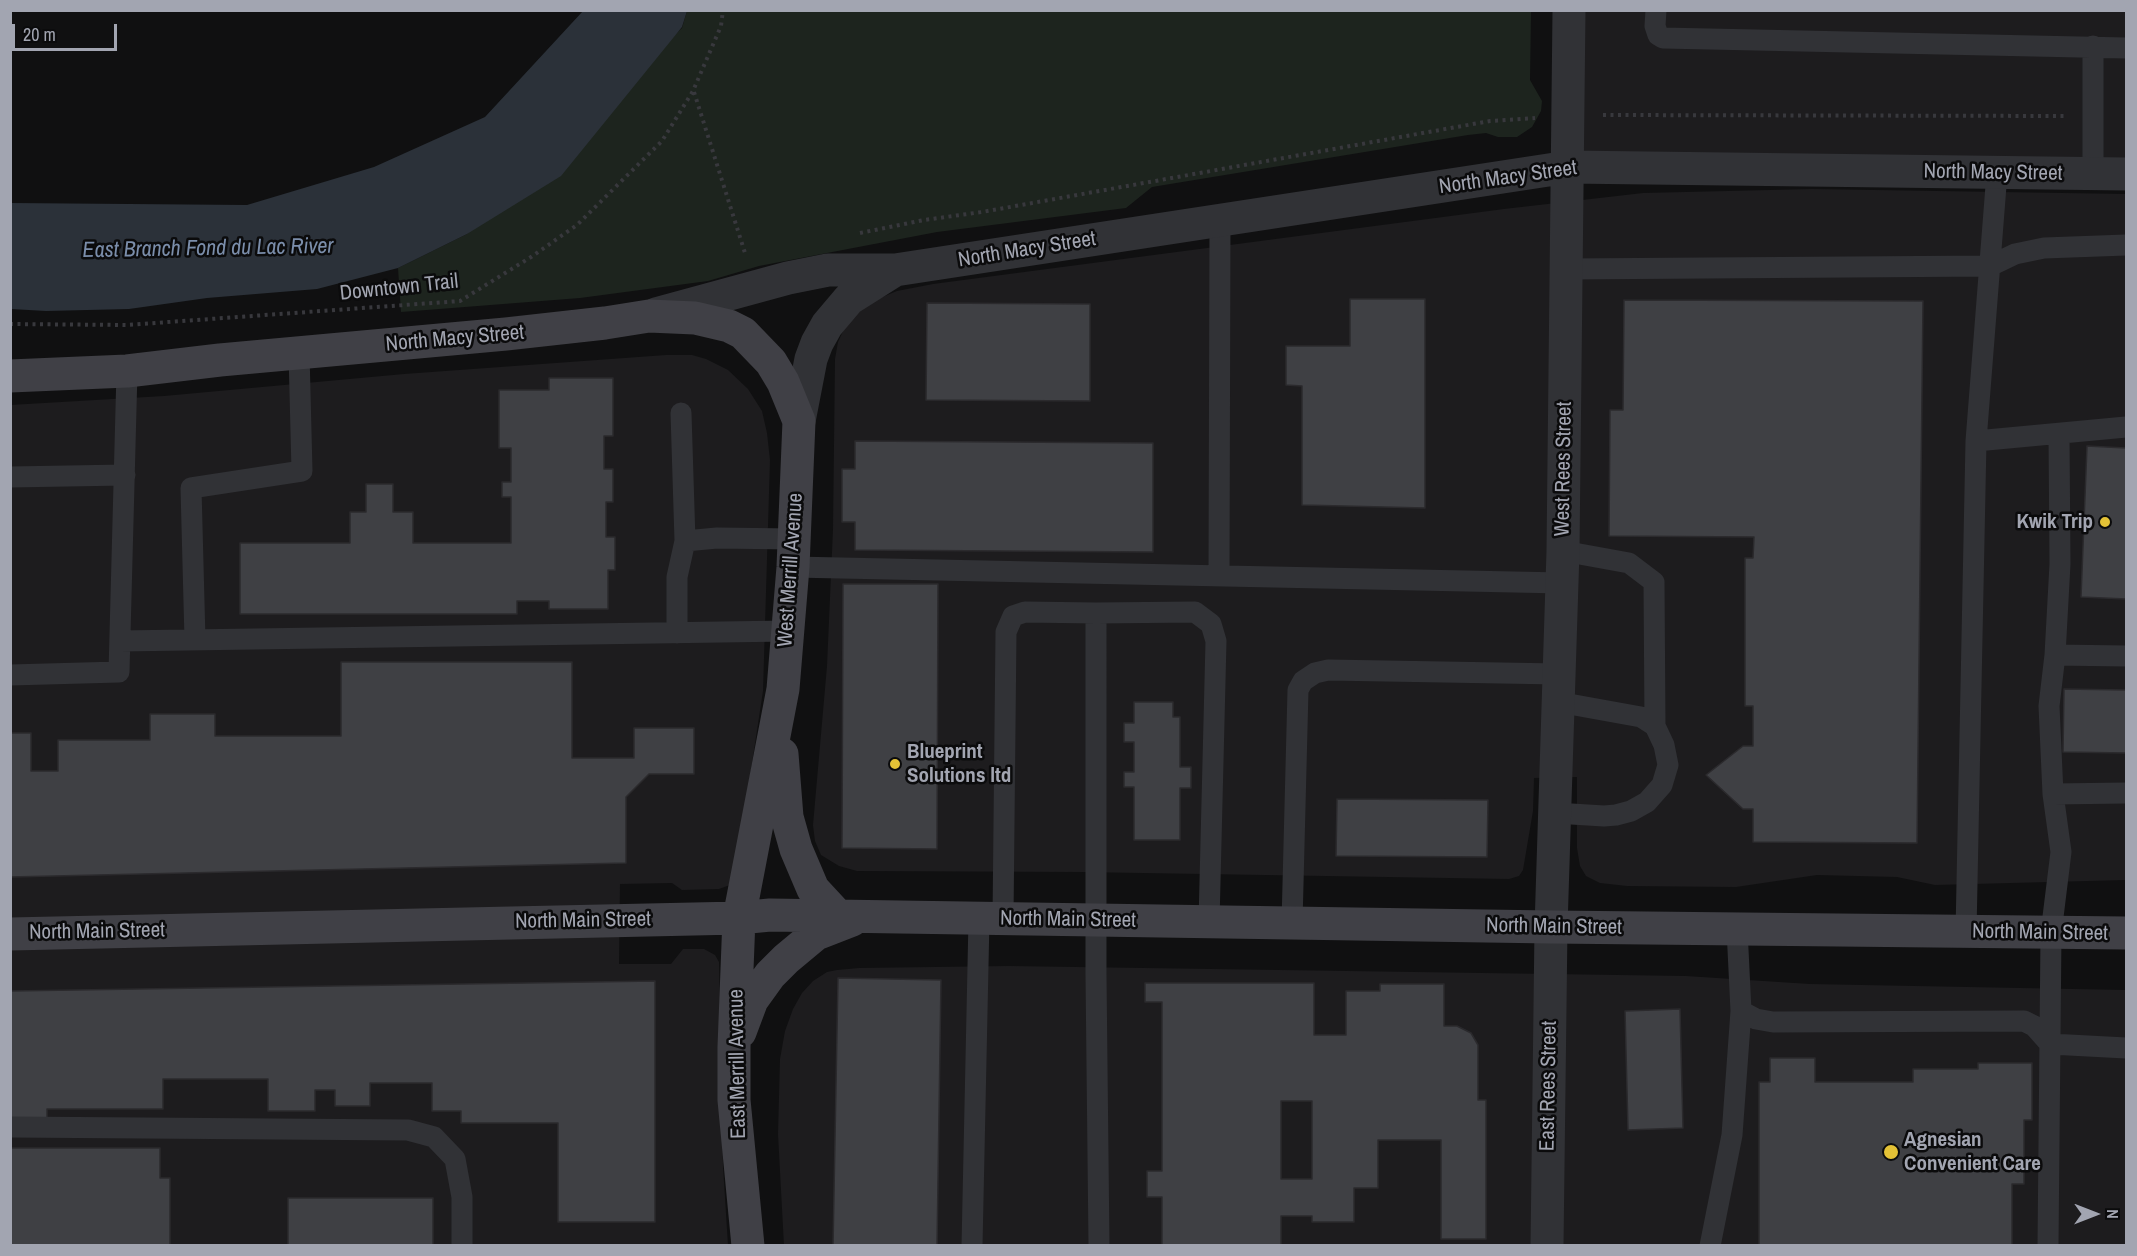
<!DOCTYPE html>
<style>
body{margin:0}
#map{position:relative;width:2137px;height:1256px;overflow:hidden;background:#101011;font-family:"Archivo Narrow",sans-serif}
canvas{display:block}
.frame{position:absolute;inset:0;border:12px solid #a2a5b1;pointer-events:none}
.north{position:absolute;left:2065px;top:1184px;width:60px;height:60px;-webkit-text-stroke:4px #0b0b0c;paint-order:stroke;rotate:90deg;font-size:16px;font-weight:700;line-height:24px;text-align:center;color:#a2a5b1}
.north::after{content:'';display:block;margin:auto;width:21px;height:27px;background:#a2a5b1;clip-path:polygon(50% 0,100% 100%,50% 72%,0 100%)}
.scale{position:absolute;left:12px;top:24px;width:105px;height:27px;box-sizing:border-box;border:3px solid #a2a5b1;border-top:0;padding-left:8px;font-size:18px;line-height:21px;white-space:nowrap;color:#a2a5b1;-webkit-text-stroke:4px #0b0b0c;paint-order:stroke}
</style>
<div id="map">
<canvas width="2137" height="1256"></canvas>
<div class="frame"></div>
<div class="north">N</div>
<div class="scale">20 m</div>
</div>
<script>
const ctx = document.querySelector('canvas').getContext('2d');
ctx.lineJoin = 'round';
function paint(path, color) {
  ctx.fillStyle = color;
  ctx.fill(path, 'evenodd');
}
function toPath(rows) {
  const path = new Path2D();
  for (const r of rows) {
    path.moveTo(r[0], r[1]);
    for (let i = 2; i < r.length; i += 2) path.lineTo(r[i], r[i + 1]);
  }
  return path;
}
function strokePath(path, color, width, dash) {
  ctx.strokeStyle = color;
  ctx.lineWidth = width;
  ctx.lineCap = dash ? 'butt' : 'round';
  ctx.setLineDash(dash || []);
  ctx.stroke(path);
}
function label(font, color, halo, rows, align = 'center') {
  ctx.font = font + ' "Archivo Narrow",sans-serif';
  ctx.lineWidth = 5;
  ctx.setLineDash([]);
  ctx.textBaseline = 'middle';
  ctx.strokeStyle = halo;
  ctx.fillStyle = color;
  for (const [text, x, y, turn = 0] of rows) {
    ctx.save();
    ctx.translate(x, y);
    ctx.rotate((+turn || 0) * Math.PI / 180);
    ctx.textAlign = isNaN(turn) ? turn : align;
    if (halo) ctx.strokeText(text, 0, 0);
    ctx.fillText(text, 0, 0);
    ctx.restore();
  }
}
const built = toPath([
 [1569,11,2126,11,2126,174,1568,167],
 [1812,189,2126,194,2126,880,1935,885,1897,877,1817,875,1736,887,1627,886,1600,883,1586,876,1580,866,1577,848,1577,777,1534,778,1533,811,1523,870,1519,876,1509,879,1081,872,857,871,839,866,821,855,815,841,813,825,827,666,833,529,835,359,838,342,844,329,854,314,870,302,897,291,933,284,1504,209,1643,193],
 [666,355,692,355,706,359,728,370,748,389,762,411,767,433,770,460,763,691,735,875,730,885,719,889,682,890,672,883,620,884,619,964,671,964,683,949,704,949,715,955,719,962,723,1166,728,1245,11,1245,10,405,164,396,404,374],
 [1009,966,1686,976,1810,984,2126,990,2126,1245,784,1246,778,1134,780,1059,785,1031,793,1009,802,993,813,981,827,972,837,970,859,968]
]);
const green = toPath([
 [687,11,1531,11,1530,80,1542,101,1541,111,1532,127,1517,137,1498,137,1486,133,1468,135,1152,187,1126,208,937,232,759,266,708,281,580,298,401,312,398,268,467,234,682,28]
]);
const water = toPath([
 [583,11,687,11,682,27,561,176,467,234,398,268,317,289,207,298,129,309,46,311,11,309,11,203,247,205,374,167,485,117]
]);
const building = toPath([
 [1350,299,1425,299,1425,508,1302,505,1302,386,1286,385,1286,346,1350,346,1350,299],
 [1624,300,1923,301,1917,843,1753,842,1753,809,1743,809,1706,775,1743,746,1753,746,1753,706,1745,706,1745,558,1753,558,1754,537,1609,536,1610,410,1623,410,1624,300],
 [927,303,1090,304,1090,401,926,400,927,303],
 [549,378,613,378,613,436,604,436,604,469,613,469,613,502,606,502,606,537,615,537,615,570,608,570,608,609,549,609,549,601,517,601,517,614,240,614,240,543,350,543,350,512,366,512,366,484,393,484,393,512,413,512,413,543,511,543,511,497,502,497,502,482,511,482,511,448,499,448,499,390,549,390,549,378],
 [855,441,1153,443,1153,552,855,550,855,522,842,522,842,469,855,469,855,441],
 [2087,446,2126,448,2126,599,2081,597,2087,446],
 [843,584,938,584,937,849,842,848,843,584],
 [341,662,572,662,572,758,634,758,634,728,694,728,694,774,649,774,626,797,626,863,10,877,10,733,31,733,31,771,58,771,58,740,150,740,150,714,215,714,215,736,341,736,341,662],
 [2064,689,2126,690,2126,753,2063,752,2064,689],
 [1134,702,1173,702,1173,717,1180,717,1180,767,1191,767,1191,788,1180,788,1180,840,1134,840,1134,787,1124,787,1124,772,1134,772,1134,742,1124,742,1124,723,1134,723,1134,702],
 [1337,799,1488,800,1487,857,1336,856,1337,799],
 [838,978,941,980,937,1246,833,1246,838,978],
 [655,981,655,1222,558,1222,558,1123,461,1123,461,1111,432,1111,432,1083,370,1083,370,1106,335,1106,335,1090,315,1090,315,1111,268,1111,268,1079,163,1079,163,1109,47,1109,47,1120,10,1120,10,991,655,981],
 [1145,983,1314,983,1314,1035,1346,1035,1346,991,1380,991,1380,984,1444,984,1444,1026,1457,1026,1471,1033,1478,1045,1478,1100,1486,1100,1486,1239,1441,1239,1441,1140,1378,1140,1378,1188,1354,1188,1354,1222,1312,1222,1312,1216,1281,1216,1281,1245,1162,1245,1162,1197,1147,1197,1147,1171,1162,1171,1162,1002,1145,1002,1145,983],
 [1281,1101,1312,1101,1312,1179,1281,1179,1281,1101],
 [1680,1009,1683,1128,1628,1130,1625,1011,1680,1009],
 [1770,1058,1815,1058,1815,1082,1913,1082,1913,1069,1978,1069,1978,1063,2032,1063,2032,1120,2024,1120,2024,1184,2012,1184,2012,1246,1759,1246,1759,1082,1770,1082,1770,1058],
 [10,1148,160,1148,160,1178,170,1178,170,1246,10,1246,10,1148],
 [288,1198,433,1198,433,1246,288,1246,288,1198]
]);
const path = toPath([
 [694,92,745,253],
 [1603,115,2066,116],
 [860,233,924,220,982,212,1490,121,1535,118],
 [10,324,127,325,460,301,531,257,577,225,662,141,693,91,721,26,723,10]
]);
const lane = toPath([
 [1656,10,1655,26,1658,35,1663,38,2126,48],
 [2093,174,2093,46],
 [1566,269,1990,266,2015,254,2044,248,2126,245],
 [681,413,685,541],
 [2059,435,2060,564,2055,655,2126,656],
 [1976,441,2126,427],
 [10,477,125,475],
 [1563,551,1629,563,1654,582,1655,726],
 [793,567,1562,583],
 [1219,576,1220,220],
 [677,633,677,577,685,541,717,538,794,539],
 [195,640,191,488,302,471,299,353],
 [120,641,788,631],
 [10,675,119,672,127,371],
 [2053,794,2126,793],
 [1555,813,1604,816,1616,815,1631,811,1647,802,1662,785,1668,765,1664,745,1655,726,1641,717,1558,702],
 [1003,919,1006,632,1013,616,1025,612,1096,613],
 [1292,923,1298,690,1303,681,1315,673,1328,670,1559,674],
 [1737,929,1741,1011,1756,1019,1773,1022,2024,1021,2034,1026,2050,1044,2126,1048],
 [1966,932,1976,441,1997,173],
 [10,1127,408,1130,434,1137,455,1159,462,1197,462,1246],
 [972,1246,979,919],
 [1099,1246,1096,975,1096,613,1195,612,1211,624,1216,641,1209,922],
 [1710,1246,1732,1135,1741,1011],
 [2048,1246,2051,933,2061,852,2053,794,2049,706,2055,655]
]);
const street = toPath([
 [656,314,788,278,828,270,895,270,1568,167,2126,174],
 [799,421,811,359,817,343,827,325,849,299,895,270],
 [1547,1246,1551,927,1563,551,1569,10]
]);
const secondary = toPath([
 [10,376,127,371,220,360,506,334,605,323,649,316,695,318,729,326,743,333,771,362,783,382,799,421,793,567,783,689,739,918,734,1047,734,1100,748,1246],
 [782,754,787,817,796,849,813,889,838,916],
 [10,934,739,918,770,915,1551,927,2126,933],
 [740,1032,752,1000,770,975,786,959,816,934,852,920]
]);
const markers = [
 [2105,522,6,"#e4c236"],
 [895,764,6,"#e4c236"],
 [1891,1152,8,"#e4c236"]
];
const streetNames = [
 ["North Macy Street",1993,173,1],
 ["North Macy Street",1508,178,-8],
 ["North Macy Street",1027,250,-9],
 ["Downtown Trail",399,288,-6],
 ["North Macy Street",455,339,-5],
 ["West Rees Street",1564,469,-89],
 ["West Merrill Avenue",791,570,-86],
 ["North Main Street",1068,920,1],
 ["North Main Street",583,921,-1],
 ["North Main Street",1554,927,1],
 ["North Main Street",97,932,-1],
 ["North Main Street",2040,933,1],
 ["East Merrill Avenue",738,1064,-91],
 ["East Rees Street",1549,1086,-89]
];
const poiNames = [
 ["Kwik Trip",2093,522,"right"],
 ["Blueprint",907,752],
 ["Solutions ltd",907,776],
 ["Agnesian",1904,1140],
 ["Convenient Care",1904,1164]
];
const waterNames = [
 ["East Branch Fond du Lac River",208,249,-1]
];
paint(built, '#1d1c1e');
paint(green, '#1d241e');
paint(water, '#2b3139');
paint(building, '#3f4044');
strokePath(building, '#2b2a2d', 1.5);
strokePath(path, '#38383d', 4, [3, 4.5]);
strokePath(lane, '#313236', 21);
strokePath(street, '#313236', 33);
strokePath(secondary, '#404046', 33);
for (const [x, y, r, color] of markers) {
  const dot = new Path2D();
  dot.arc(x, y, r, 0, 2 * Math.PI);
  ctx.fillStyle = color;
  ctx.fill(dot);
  strokePath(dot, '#0b0b0c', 2);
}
label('21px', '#a2a5b1', '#0b0b0c', streetNames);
label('bold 21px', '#a2a5b1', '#0b0b0c', poiNames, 'left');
label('italic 22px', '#7b8eab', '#0b0b0c', waterNames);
</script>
